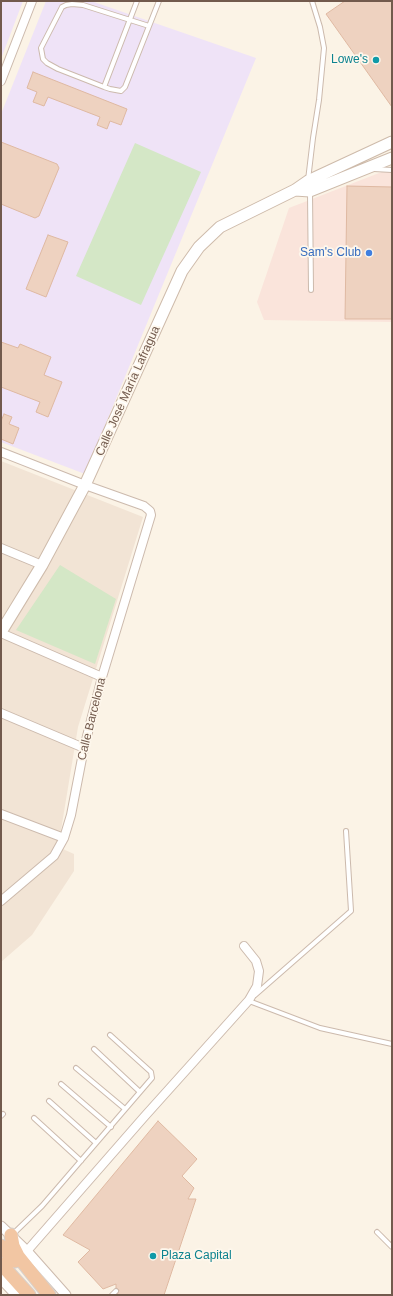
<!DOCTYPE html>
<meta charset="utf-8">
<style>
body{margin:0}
#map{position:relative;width:393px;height:1296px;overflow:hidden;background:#fbf3e6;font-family:Helvetica,sans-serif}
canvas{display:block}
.frame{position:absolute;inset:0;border:2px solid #725a4d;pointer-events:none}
</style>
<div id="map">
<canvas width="393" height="1296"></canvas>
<div class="frame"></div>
</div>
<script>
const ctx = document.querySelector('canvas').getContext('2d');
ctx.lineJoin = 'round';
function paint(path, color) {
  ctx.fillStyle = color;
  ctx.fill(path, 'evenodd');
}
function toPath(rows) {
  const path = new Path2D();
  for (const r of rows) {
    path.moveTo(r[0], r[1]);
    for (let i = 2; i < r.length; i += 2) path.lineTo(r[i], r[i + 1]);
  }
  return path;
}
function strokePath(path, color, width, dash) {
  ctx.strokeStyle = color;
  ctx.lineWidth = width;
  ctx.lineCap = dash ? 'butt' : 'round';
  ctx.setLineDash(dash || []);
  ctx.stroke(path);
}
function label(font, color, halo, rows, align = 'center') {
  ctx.font = font + ' Helvetica,sans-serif';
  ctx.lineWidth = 3.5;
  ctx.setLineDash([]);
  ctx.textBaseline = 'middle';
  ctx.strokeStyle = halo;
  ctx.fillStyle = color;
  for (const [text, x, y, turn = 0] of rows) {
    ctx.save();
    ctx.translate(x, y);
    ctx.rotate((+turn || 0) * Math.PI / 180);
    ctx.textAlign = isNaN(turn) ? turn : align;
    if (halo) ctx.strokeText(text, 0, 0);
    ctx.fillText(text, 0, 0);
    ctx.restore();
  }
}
const residential = toPath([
 [1,461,143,517,78,727,61,830,56,846,74,854,74,871,32,935,1,962]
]);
const commercial = toPath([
 [392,168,392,322,264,320,257,302,289,208]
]);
const education = toPath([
 [1,1,23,1,1,59],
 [46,1,91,1,256,58,85,474,1,442,1,114]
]);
const green = toPath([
 [135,143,201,172,141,305,76,276],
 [60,565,116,599,95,664,16,630]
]);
const building = toPath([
 [345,1,392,1,392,107,326,14,345,1],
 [33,72,127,109,121,125,110,121,107,129,97,125,100,117,48,97,44,106,33,102,37,92,27,88,33,72],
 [1,142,57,164,59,168,39,216,35,218,1,204,1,142],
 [347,186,392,187,392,319,345,319,347,186],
 [48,235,68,242,46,297,26,289,48,235],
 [1,342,18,348,20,344,51,357,44,375,62,382,48,417,36,412,40,402,1,387,1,342],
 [4,414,12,417,9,424,19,428,13,444,1,439,1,421,4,414],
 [158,1121,197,1159,182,1176,194,1188,188,1199,196,1199,164,1295,117,1295,119,1290,116,1288,116,1284,103,1289,78,1262,90,1250,63,1235,158,1121]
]);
const service = toPath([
 [137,1,104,87,110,89,121,91,125,87,159,1],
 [104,87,58,69,47,63,43,59,41,48,62,7,66,5,72,4,83,5,149,26],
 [374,169,392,170],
 [308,180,313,138,319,100,324,48,320,27,312,1],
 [310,193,311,290],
 [255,995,351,911,346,831],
 [249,1001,320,1028,392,1044],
 [94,1049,140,1092],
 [76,1068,125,1109],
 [61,1084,111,1127],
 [49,1101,96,1143],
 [1,1116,3,1114],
 [34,1118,81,1161],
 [377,1232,392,1247],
 [13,1234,42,1206,152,1078,151,1072,110,1035],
 [112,1295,116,1291]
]);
const minor = toPath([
 [1,81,32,1],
 [1,452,85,485,144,506,150,511,151,515,102,677,84,748,71,815,64,838,54,856,1,901],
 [1,548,42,565],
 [1,633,102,677],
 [1,713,84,748],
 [1,814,64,838],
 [27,1251,144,1117,249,1000,257,986,259,971,256,961,244,946]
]);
const tertiary = toPath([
 [1,1226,27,1251,66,1295],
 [1,1279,16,1295]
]);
const secondary = toPath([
 [295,190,310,191,392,158],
 [1,632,42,565,85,485,182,271,199,247,220,227,295,190,308,181,392,142]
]);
const trunk = toPath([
 [11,1235,13,1246,18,1256,49,1295],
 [1,1246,15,1261],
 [1,1264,29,1295]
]);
const markers = [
 [376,60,4,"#0f9aa8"],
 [369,253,4,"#3f7fe0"],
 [153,1256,4,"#0f9aa8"]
];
const cultureNames = [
 ["Lowe's",368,60],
 ["Plaza Capital",161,1256,"left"]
];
const shopNames = [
 ["Sam's Club",361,253]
];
const streetNames = [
 ["Calle José María Lafragua",128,391,-66],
 ["Calle Barcelona",92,719,-76]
];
paint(residential, '#f2e4d5');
paint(commercial, '#fae4db');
paint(education, '#efe3f7');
paint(green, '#d4e7c6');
paint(building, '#eed2c0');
strokePath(building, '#dfb9a2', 1);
strokePath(service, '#ccbaad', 6);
strokePath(minor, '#ccbaad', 10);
strokePath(tertiary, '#ccbaad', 11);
strokePath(secondary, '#cebbab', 13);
strokePath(trunk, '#d8d1cd', 15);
strokePath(service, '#fff', 4);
strokePath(minor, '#fff', 8);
strokePath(tertiary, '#fff', 9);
strokePath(secondary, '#fff', 11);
strokePath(trunk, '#f2c6a3', 13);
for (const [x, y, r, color] of markers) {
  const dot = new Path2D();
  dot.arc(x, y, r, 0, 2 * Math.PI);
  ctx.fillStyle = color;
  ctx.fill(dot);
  strokePath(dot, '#fef7ec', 1.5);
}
label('12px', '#0d838f', '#fef7ec', cultureNames, 'right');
label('12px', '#366cbe', '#fef7ec', shopNames, 'right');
label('12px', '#725a4d', '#fef7ec', streetNames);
</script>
